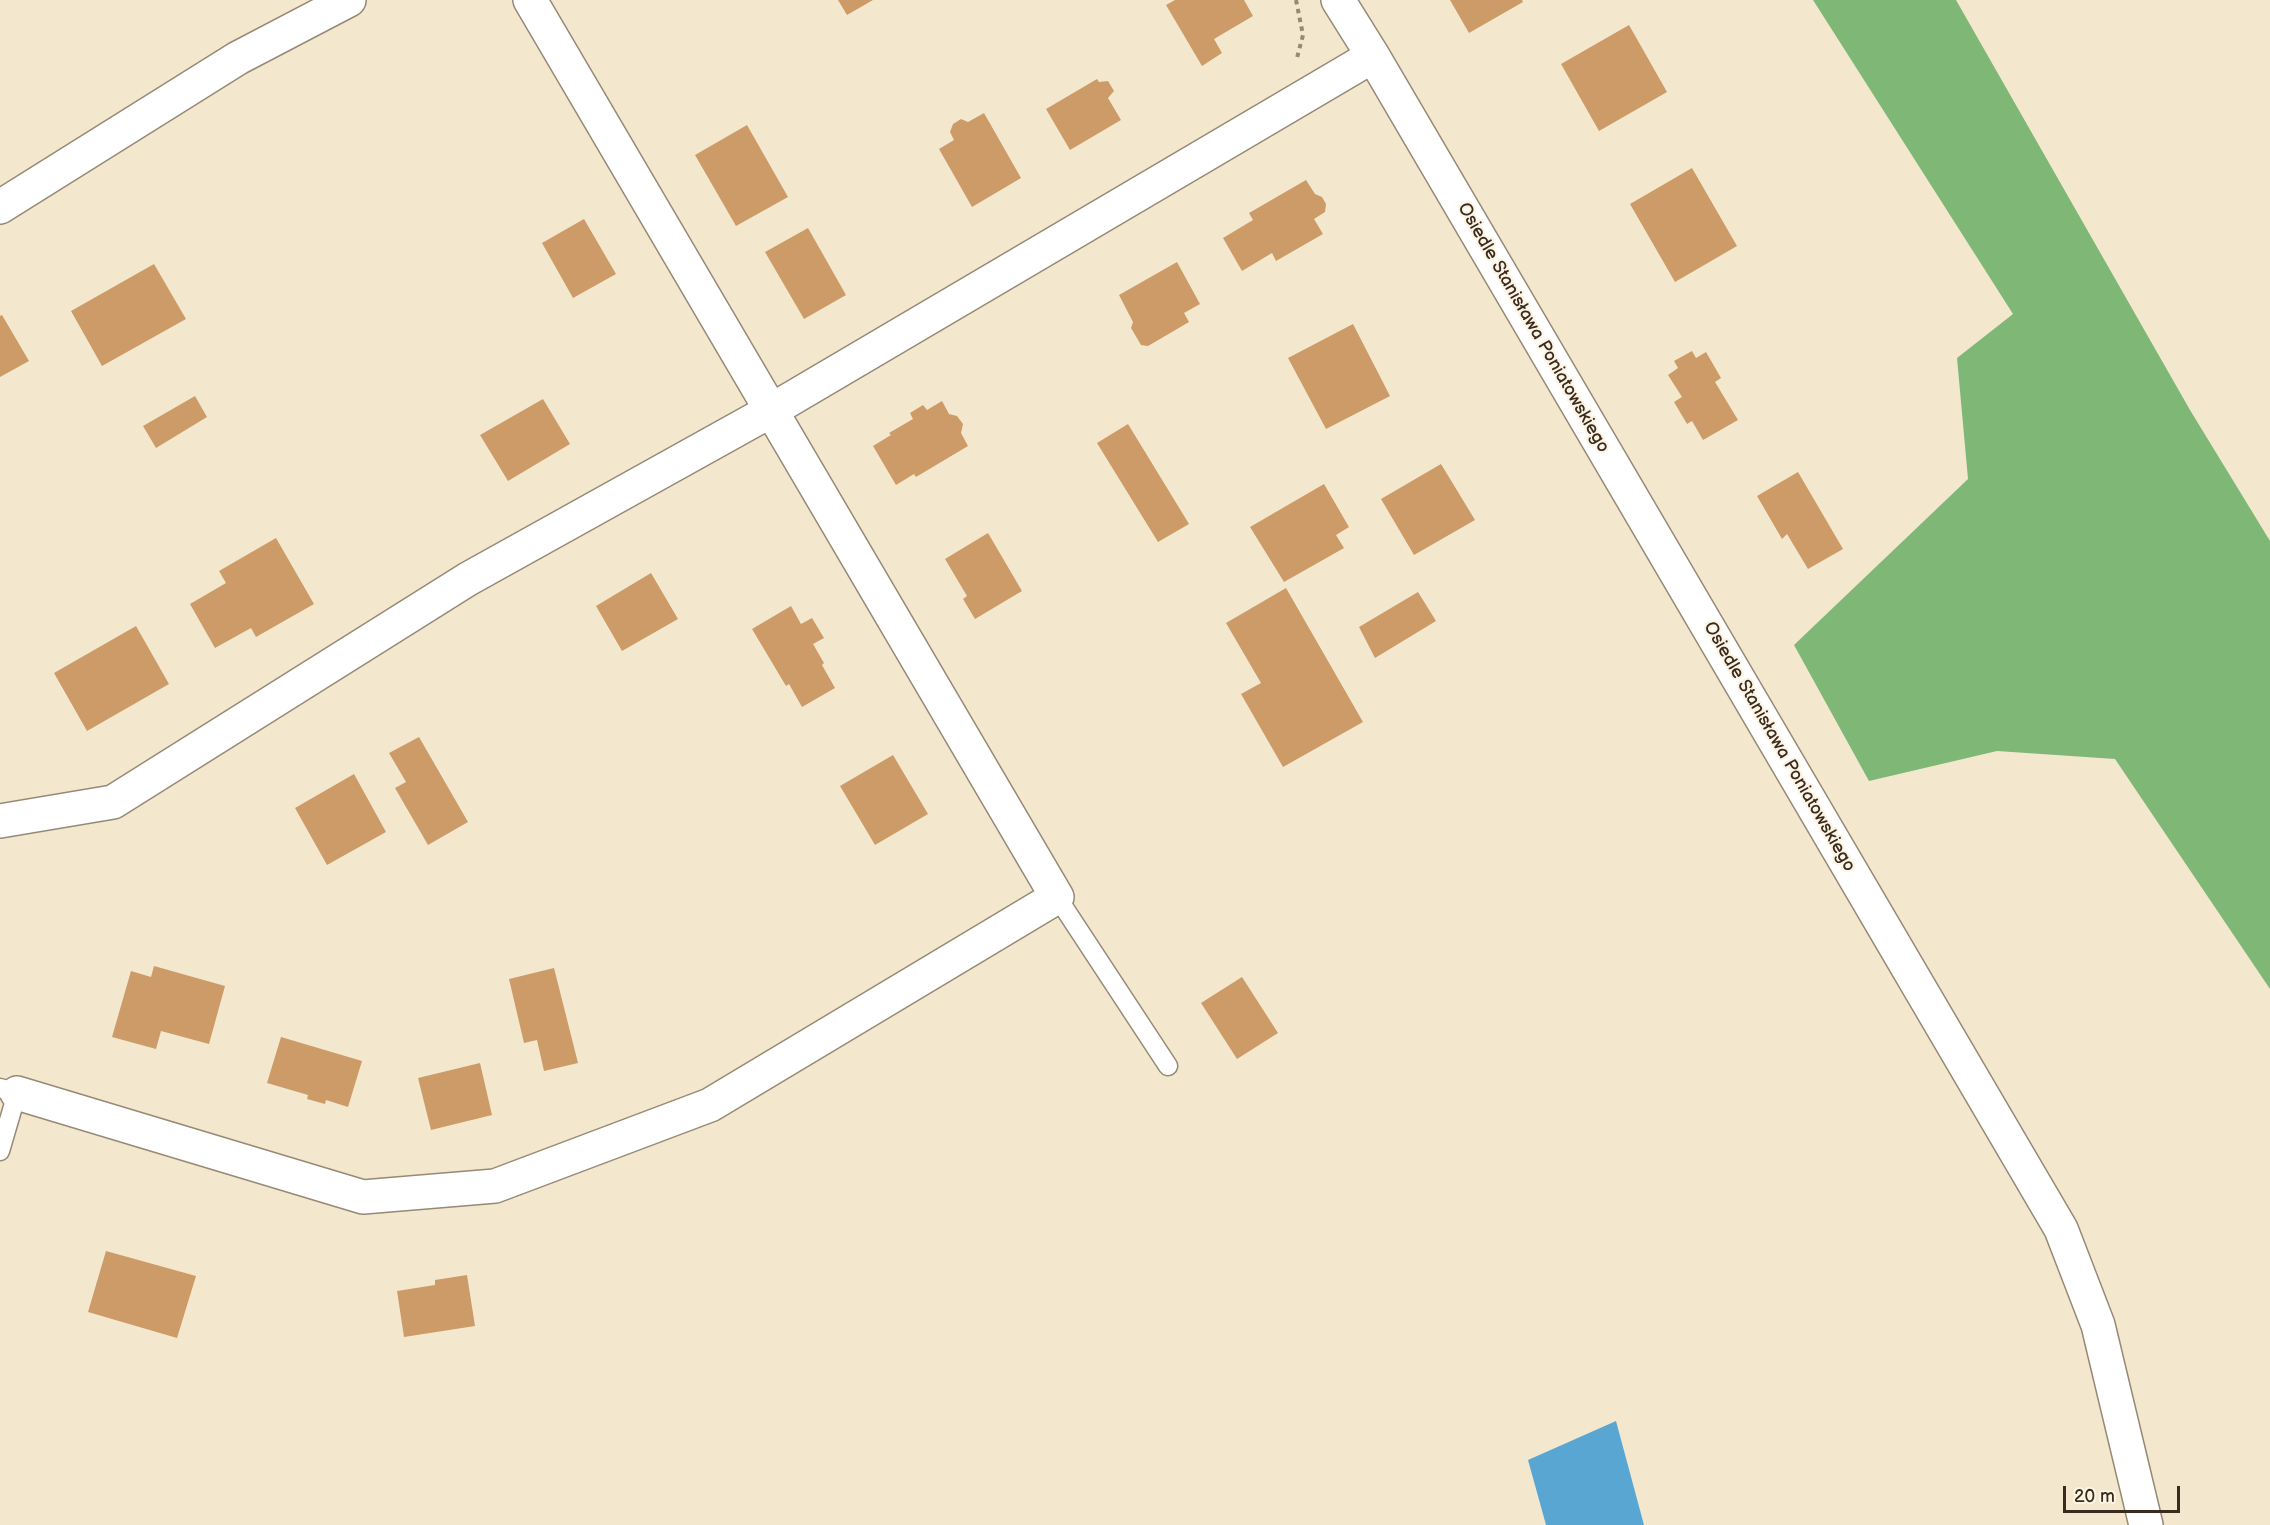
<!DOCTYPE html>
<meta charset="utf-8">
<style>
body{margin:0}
#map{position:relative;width:2270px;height:1525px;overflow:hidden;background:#f3e8ce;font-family:"Balsamiq Sans",sans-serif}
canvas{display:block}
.scale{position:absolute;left:2063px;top:1486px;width:117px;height:27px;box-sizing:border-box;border:3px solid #3b2a1e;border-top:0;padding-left:8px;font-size:18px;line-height:21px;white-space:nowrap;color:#3b2a1e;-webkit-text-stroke:4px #fcf5e5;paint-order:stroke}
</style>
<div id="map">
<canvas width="2270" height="1525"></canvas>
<div class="scale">20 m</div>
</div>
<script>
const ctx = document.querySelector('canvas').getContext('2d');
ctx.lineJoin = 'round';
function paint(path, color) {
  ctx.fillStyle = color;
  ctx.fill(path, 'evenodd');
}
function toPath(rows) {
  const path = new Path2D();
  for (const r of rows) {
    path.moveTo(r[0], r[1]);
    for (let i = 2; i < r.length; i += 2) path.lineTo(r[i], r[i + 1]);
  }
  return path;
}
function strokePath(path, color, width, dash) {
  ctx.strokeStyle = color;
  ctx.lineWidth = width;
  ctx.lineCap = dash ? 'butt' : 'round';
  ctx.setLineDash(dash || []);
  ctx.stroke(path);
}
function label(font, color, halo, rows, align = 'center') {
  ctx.font = font + ' "Balsamiq Sans",sans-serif';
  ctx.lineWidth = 4.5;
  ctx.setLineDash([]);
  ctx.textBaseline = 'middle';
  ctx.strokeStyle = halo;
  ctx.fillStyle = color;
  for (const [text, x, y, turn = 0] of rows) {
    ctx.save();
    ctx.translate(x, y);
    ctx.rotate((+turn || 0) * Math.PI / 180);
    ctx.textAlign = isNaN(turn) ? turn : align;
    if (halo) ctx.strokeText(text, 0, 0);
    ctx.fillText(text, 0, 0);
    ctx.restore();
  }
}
const forest = toPath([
 [1813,0,1956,0,2190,410,2270,541,2270,989,2115,759,1997,751,1869,781,1794,645,1968,479,1957,358,2013,314]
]);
const water = toPath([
 [1616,1421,1644,1525,1546,1525,1528,1460]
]);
const building = toPath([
 [838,0,873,0,847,15],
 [1175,0,1244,0,1253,16,1214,39,1222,53,1202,66,1166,5],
 [1450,0,1522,0,1523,2,1469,33],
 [1629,25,1667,92,1599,131,1561,64],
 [1097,79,1099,82,1108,81,1114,91,1108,98,1121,120,1070,150,1046,109],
 [984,113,1021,178,972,207,939,149,954,140,950,132,953,124,961,119,968,122],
 [747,125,788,197,736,226,695,155],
 [1692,168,1737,246,1675,282,1630,204],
 [1306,180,1315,194,1322,197,1326,204,1325,212,1314,219,1323,234,1276,261,1272,253,1242,271,1223,238,1253,220,1249,213],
 [584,219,616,274,573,298,542,243],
 [808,228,846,295,804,319,765,252],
 [1177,262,1200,304,1184,313,1189,322,1148,346,1141,345,1131,328,1133,322,1119,295],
 [154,264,186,319,102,366,71,311],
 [2,315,29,361,0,377,0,316],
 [1353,324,1390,396,1326,429,1288,358],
 [1692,351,1696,358,1706,352,1721,378,1715,382,1738,420,1703,440,1692,421,1687,424,1674,402,1682,397,1668,375,1678,368,1674,361],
 [195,396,207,417,156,448,143,426],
 [543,399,570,444,508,481,480,435],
 [942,401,949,414,957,416,963,424,961,433,968,446,916,477,914,474,896,485,873,446,891,435,889,433,913,419,910,413,923,405,927,410],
 [1128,424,1189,524,1158,542,1097,443],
 [1441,464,1475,520,1414,555,1381,499],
 [1798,472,1843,549,1808,569,1787,534,1782,539,1757,496],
 [1324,484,1349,527,1336,535,1344,548,1284,582,1250,527],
 [988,533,1022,591,975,619,963,599,967,596,945,559],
 [276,538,314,604,256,637,251,628,215,648,190,604,226,583,219,571],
 [651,573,678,619,622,651,596,606],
 [1286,588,1363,722,1283,767,1241,694,1261,683,1226,623],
 [1418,592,1436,621,1375,658,1359,627],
 [791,606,801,624,812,618,824,638,813,644,824,663,822,665,835,688,802,707,789,684,786,686,752,629],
 [136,626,169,684,87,731,54,673],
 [419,737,468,822,428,845,395,788,406,782,389,753],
 [893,755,928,814,875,845,840,786],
 [354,774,386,832,327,865,295,808],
 [154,966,225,986,209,1044,161,1031,156,1049,112,1037,131,971,151,977],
 [554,968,578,1063,544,1071,537,1040,524,1043,509,979],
 [1242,977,1278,1033,1237,1059,1201,1003],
 [281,1037,362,1061,348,1107,326,1100,325,1104,307,1099,308,1095,267,1083],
 [480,1063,492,1115,431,1130,418,1078],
 [106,1251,196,1276,177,1338,88,1312],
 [467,1275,475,1326,404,1337,397,1291,435,1285,435,1280]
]);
const path = toPath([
 [1296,0,1303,35,1297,58]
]);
const service = toPath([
 [1057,897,1168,1066],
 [0,1088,17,1093,0,1151]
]);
const minor = toPath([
 [1338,0,1373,56,2061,1229,2098,1325,2146,1525],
 [0,207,238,58,349,0],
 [0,821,113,802,468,579,772,410,1373,56],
 [17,1093,363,1197,495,1186,710,1105,1057,897,530,0]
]);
const streetNames = [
 ["Osiedle Stanisława Poniatowskiego",1533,328,60],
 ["Osiedle Stanisława Poniatowskiego",1779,747,60]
];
paint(forest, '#7fb876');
paint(water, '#5aa6d3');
paint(building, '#cc9b68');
strokePath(service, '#978976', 21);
strokePath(minor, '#978976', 36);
strokePath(path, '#978976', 4, [4.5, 4.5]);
strokePath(service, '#fff', 18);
strokePath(minor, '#fff', 33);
label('18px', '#3b2a1e', '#fcf5e5', streetNames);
</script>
